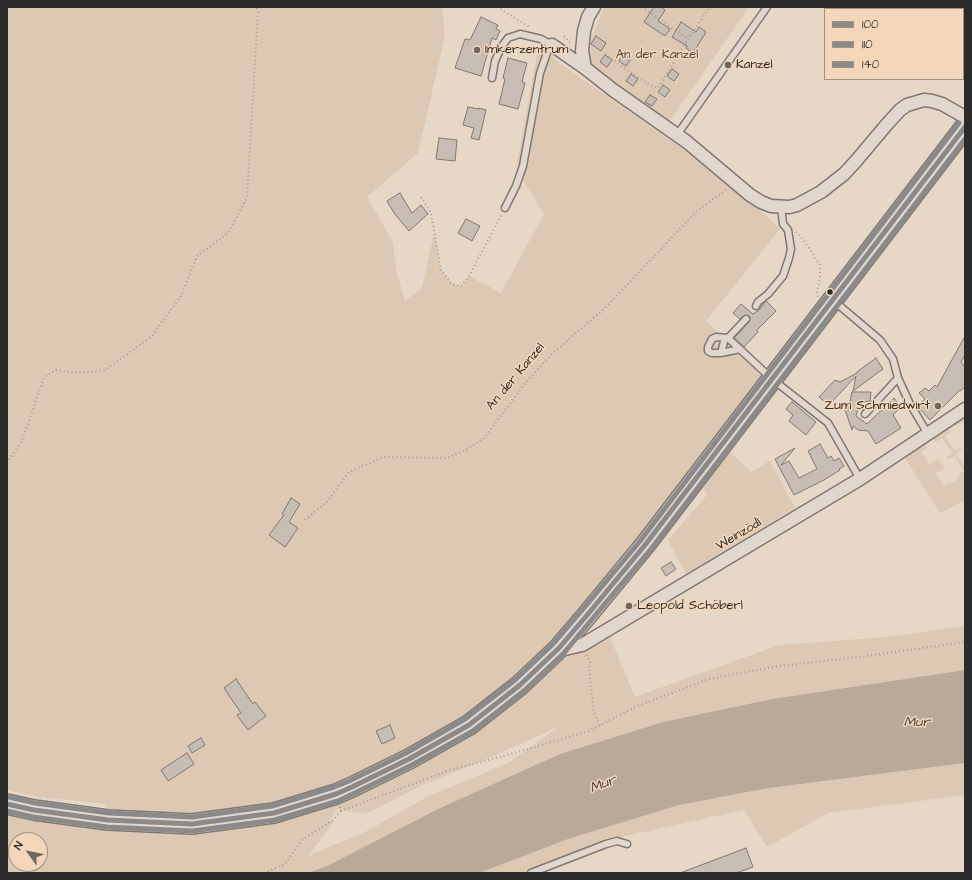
<!DOCTYPE html>
<meta charset="utf-8">
<style>
body{margin:0}
#map{position:relative;width:972px;height:880px;overflow:hidden;background:#e7d7c7;font-family:"Architects Daughter",sans-serif}
canvas{display:block}
.frame{position:absolute;inset:0;border:8px solid #2b2b2b;pointer-events:none}
.legend{position:absolute;left:824px;top:8px;width:140px;height:72px;box-sizing:border-box;background:#f4d7ba;border:1px solid #a49281;margin:0;padding:5px 7px;list-style:none;font-size:12px;color:#2b2b2b}
.legend li{display:flex;align-items:center;gap:8px;height:20px}
.legend b{width:20px;border:1px solid #a49281}
.north{position:absolute;left:8px;top:832px;width:40px;height:40px;box-sizing:border-box;background:#f4d7ba;border:1px solid #a49281;border-radius:50%;rotate:303deg;font-size:11px;font-weight:700;line-height:16px;text-align:center;color:#2b2b2b}
.north::after{content:'';display:block;margin:auto;width:14px;height:18px;background:#6d6762;clip-path:polygon(50% 0,100% 100%,50% 72%,0 100%)}
</style>
<div id="map">
<canvas width="972" height="880"></canvas>
<div class="frame"></div>
<ul class="legend">
<li><b style="height:5px;background:#8a8a8a"></b>100</li>
<li><b style="height:5px;background:#8a8a8a"></b>110</li>
<li><b style="height:5px;background:#8a8a8a"></b>140</li>
</ul>
<div class="north">N</div>
</div>
<script>
const ctx = document.querySelector('canvas').getContext('2d');
ctx.lineJoin = 'round';
function paint(path, color) {
  ctx.fillStyle = color;
  ctx.fill(path, 'evenodd');
}
function toPath(rows) {
  const path = new Path2D();
  for (const r of rows) {
    path.moveTo(r[0], r[1]);
    for (let i = 2; i < r.length; i += 2) path.lineTo(r[i], r[i + 1]);
  }
  return path;
}
function strokePath(path, color, width, dash) {
  ctx.strokeStyle = color;
  ctx.lineWidth = width;
  ctx.lineCap = dash ? 'butt' : 'round';
  ctx.setLineDash(dash || []);
  ctx.stroke(path);
}
function label(font, color, halo, rows, align = 'center') {
  ctx.font = font + ' "Architects Daughter",sans-serif';
  ctx.lineWidth = 3;
  ctx.setLineDash([]);
  ctx.textBaseline = 'middle';
  ctx.strokeStyle = halo;
  ctx.fillStyle = color;
  for (const [text, x, y, turn = 0] of rows) {
    ctx.save();
    ctx.translate(x, y);
    ctx.rotate((+turn || 0) * Math.PI / 180);
    ctx.textAlign = isNaN(turn) ? turn : align;
    if (halo) ctx.strokeText(text, 0, 0);
    ctx.fillText(text, 0, 0);
    ctx.restore();
  }
}
const green = toPath([
 [7,7,442,7,445,36,418,153,367,197,393,242,396,270,405,301,422,288,434,233,441,270,452,284,461,286,469,276,501,293,544,214,516,169,538,48,734,185,780,229,706,321,757,371,756,373,772,379,520,685,409,759,239,825,150,813,110,811,105,804,38,797,7,790],
 [604,7,749,7,669,122,591,65,589,45],
 [965,409,965,421,949,429,950,432,945,436,955,451,961,448,962,449,956,454,965,467,965,500,940,513,907,461,905,457,904,449],
 [942,438,952,453,946,457,947,459,954,456,964,471,958,475,959,478,951,484,950,482,944,486,936,474,944,468,939,460,938,459,929,464,921,452,927,448,925,445,934,439,936,442],
 [725,449,734,455,751,472,770,461,795,508,686,574,668,540,707,495,702,482],
 [965,626,965,670,772,699,663,722,560,754,438,809,329,865,309,873,7,873,7,814,21,817,85,825,212,830,239,827,302,811,546,669,609,635,635,697,779,645,888,637],
 [560,726,508,763,427,797,367,831,308,856,334,822,329,820,334,814,335,810,326,808,366,814,420,786,482,761],
 [16,840,40,840,40,864,16,864],
 [965,763,965,795,828,813,767,847,744,810,620,837,522,873,479,873,568,839,679,805,769,788]
]);
const water = toPath([
 [965,670,965,763,769,788,679,805,568,839,479,873,309,873,329,865,438,809,560,754,663,722,772,699]
]);
const building = toPath([
 [654,7,661,7,665,10,658,21,670,29,665,36,644,22,654,7],
 [481,17,498,25,496,29,500,31,496,40,492,38,481,76,455,68,465,39,470,40,481,17],
 [681,22,696,32,699,27,706,32,693,53,686,48,687,46,672,37,681,22],
 [596,36,606,43,601,51,591,44,596,36],
 [624,54,631,59,626,66,619,61,624,54],
 [605,55,612,60,607,67,600,62,605,55],
 [508,58,527,63,522,82,525,83,518,109,499,104,505,79,503,78,508,58],
 [672,69,679,74,674,81,667,76,672,69],
 [631,74,638,79,633,86,626,81,631,74],
 [663,85,670,90,665,97,658,92,663,85],
 [650,95,657,99,652,106,645,102,650,95],
 [468,107,479,109,479,108,486,110,479,140,471,138,474,128,463,125,468,107],
 [439,138,457,140,455,161,436,159,439,138],
 [400,193,412,213,421,205,428,214,409,231,394,213,387,201,400,193],
 [466,219,480,226,472,241,458,233,466,219],
 [766,301,776,311,757,330,758,332,744,347,734,338,749,322,750,317,745,315,740,319,733,313,741,304,753,314,759,310,766,301],
 [965,336,965,355,961,362,965,367,965,387,960,391,960,390,930,420,917,406,925,399,919,393,925,388,929,391,935,385,937,387,965,336],
 [876,358,883,369,853,391,856,376,829,405,819,397,835,380,840,382,857,373,858,371,876,358],
 [852,392,871,392,870,401,863,402,859,405,856,416,867,424,894,398,901,407,893,415,901,428,876,444,868,431,858,430,853,426,852,430,844,407,848,410,852,392],
 [792,402,816,422,806,435,789,421,793,415,786,409,792,402],
 [820,444,828,458,831,456,834,461,839,458,844,466,839,469,840,470,824,480,794,495,775,459,795,448,781,465,789,461,799,478,817,469,808,451,820,444],
 [291,498,300,504,289,522,298,528,285,547,269,535,284,515,282,514,291,498],
 [671,562,676,569,666,576,661,568,671,562],
 [236,679,253,704,255,702,266,716,248,730,237,715,241,713,224,688,236,679],
 [390,725,395,738,382,744,376,731,390,725],
 [201,738,205,745,192,753,188,746,201,738],
 [187,753,194,764,168,781,161,770,187,753],
 [746,848,753,867,736,873,680,873,746,848]
]);
const path = toPath([
 [497,7,531,28],
 [642,7,688,39],
 [564,36,571,44],
 [605,54,648,84,658,88,688,39,710,7],
 [421,197,431,213,441,270,452,284,461,286,469,276,502,214],
 [796,232,806,243,820,265,820,278,817,292,818,297],
 [7,463,22,441,44,377,56,370,79,373,105,370,151,337,181,296,197,256,228,233,247,198,258,12,256,7],
 [305,520,328,501,349,472,384,457,447,458,466,450,484,438,526,382,552,354,606,307,696,212,727,189],
 [586,655,590,662,589,670,594,713,600,725],
 [340,807,341,811,447,771,525,750,589,731,635,707,709,679,773,667,866,656,965,642],
 [264,873,285,864,302,840,333,820,341,811]
]);
const lane = toPath([
 [492,78,495,61,502,46,508,38,520,34,541,39,552,45,548,50,540,73,523,166,516,186,505,208],
 [677,135,767,7],
 [834,301,880,340,893,359,898,378,910,404,928,434],
 [756,306,758,302,768,294,783,276,789,258,791,249,788,230,783,224,781,207],
 [746,319,728,338,772,379,828,423,860,479],
 [728,338,716,337,712,339,708,347,708,351,712,353,721,353,740,349],
 [721,353,725,338],
 [865,414,898,378],
 [531,873,606,844,617,841,627,844]
]);
const street = toPath([
 [552,45,585,68,613,90,687,142,750,195,761,202,771,206,789,207,797,205,821,192,844,174,856,161,888,123,900,110,907,105,924,100,932,101,942,104,965,117],
 [585,68,582,51,584,31,588,17,594,7],
 [559,648,565,649,582,645,860,479,965,409]
]);
const primary = toPath([
 [7,804,34,810,108,820,192,824,274,813,336,794,352,787,409,759,469,725,520,685,559,648,588,614,645,545,965,127]
]);
const bus1 = toPath([
 [7,804,34,810,108,820,192,824,274,813,336,794,352,787,409,759,469,725,520,685,559,648,588,614,645,545,965,127]
]);
const bus2 = toPath([
 [7,811,33,817,107,827,192,831,275,820,338,801,355,793,412,765,473,731,525,690,564,653,593,618,651,549,965,139]
]);
const bus3 = toPath([
 [9,797,35,803,109,813,192,817,272,806,334,787,349,781,406,753,465,719,515,680,554,643,583,609,640,541,959,123]
]);
const markers = [
 [477,50,4,"#6d6762"],
 [728,65,4,"#6d6762"],
 [830,292,3.5,"#2b2b2b"],
 [938,406,4,"#6d6762"],
 [629,606,4,"#6d6762"]
];
const poiNames = [
 ["Imkerzentrum",485,50],
 ["Kanzel",736,65],
 ["Zum Schmiedwirt",930,406,"right"],
 ["Leopold Schöberl",637,606]
];
const parkNames = [
 ["An der Kanzel",657,55]
];
const streetNames = [
 ["An der Kanzel",516,377,-50],
 ["Weinzödl",739,535,-31]
];
const waterNames = [
 ["Mur",917,723],
 ["Mur",603,785,-21]
];
paint(green, '#dcc8b3');
paint(water, '#baa997');
paint(building, '#c8bdb2');
strokePath(building, '#807871', 1);
strokePath(lane, '#807871', 9);
strokePath(street, '#807871', 15);
strokePath(primary, '#807871', 22);
strokePath(path, '#a59c95', 2, [1, 3]);
strokePath(lane, '#e2d7cc', 6);
strokePath(street, '#e2d7cc', 12);
strokePath(primary, '#e2d7cc', 19);
strokePath(bus1, '#8a8a8a', 5);
strokePath(bus2, '#8a8a8a', 5);
strokePath(bus3, '#8a8a8a', 5);
for (const [x, y, r, color] of markers) {
  const dot = new Path2D();
  dot.arc(x, y, r, 0, 2 * Math.PI);
  ctx.fillStyle = color;
  ctx.fill(dot);
  strokePath(dot, '#f4d7ba', 1.5);
}
label('13px', '#2b2b2b', '#f4d7ba', poiNames, 'left');
label('13px', '#4d4843', '#f4d7ba', parkNames);
label('13px', '#2b2b2b', '#f4d7ba', streetNames);
label('italic 14px', '#4a4641', '#f4d7ba', waterNames);
</script>
